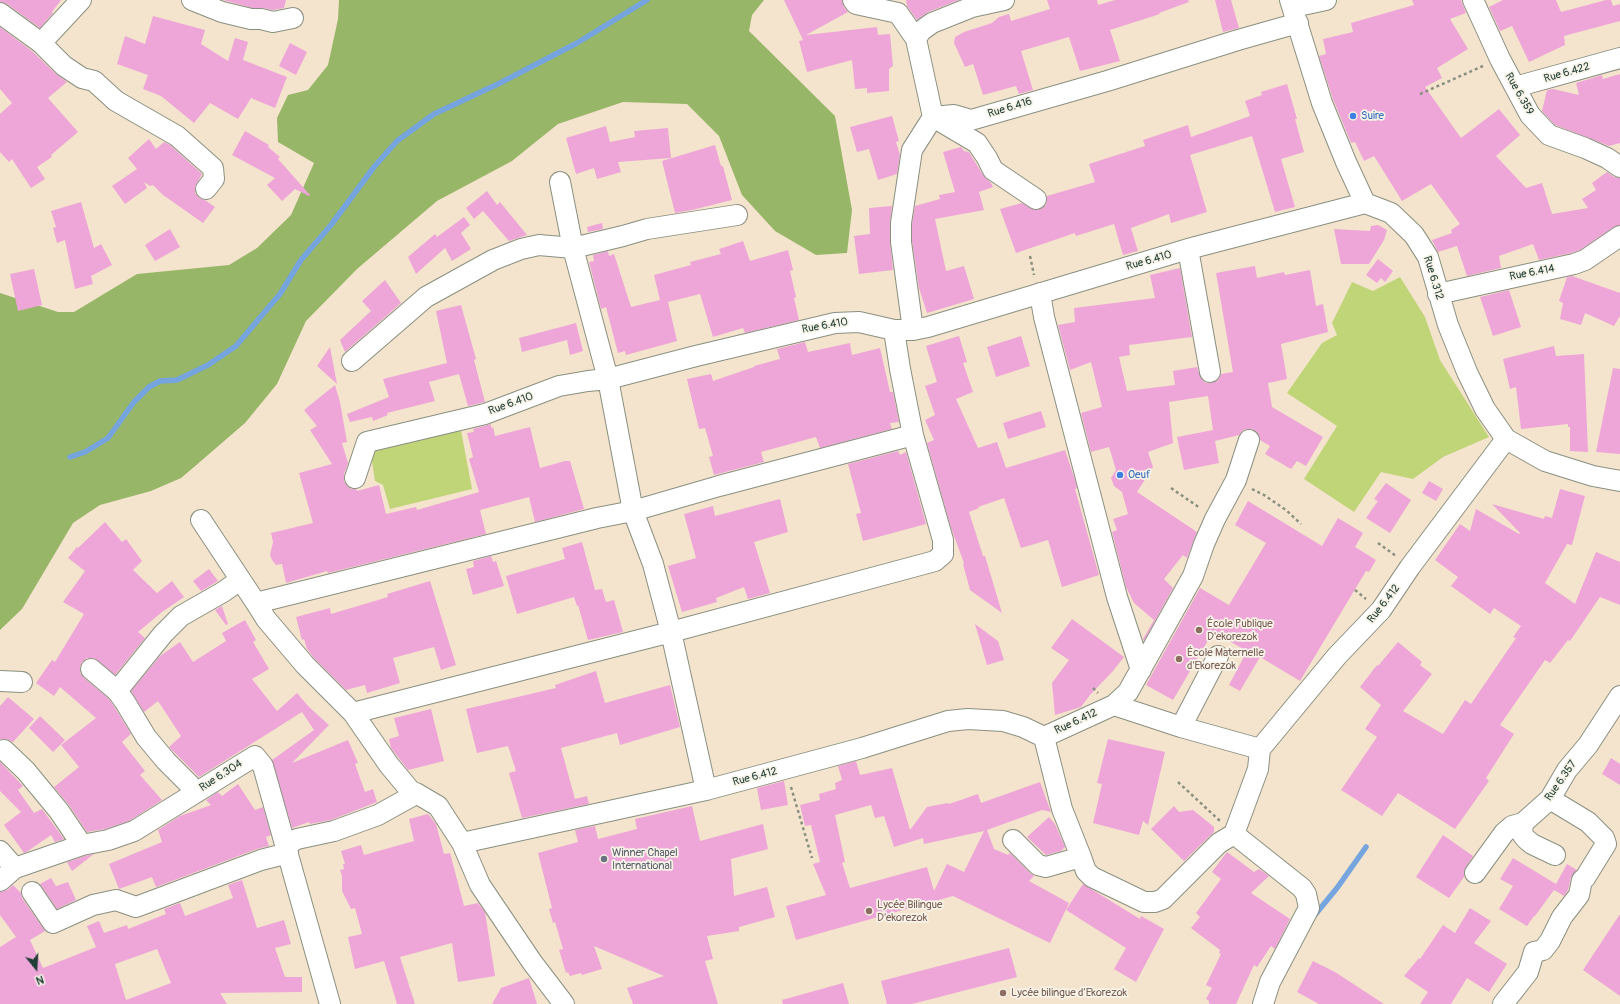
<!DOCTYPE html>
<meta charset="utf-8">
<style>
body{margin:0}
#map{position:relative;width:1620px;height:1004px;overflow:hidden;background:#f5e4cd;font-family:Pangolin,sans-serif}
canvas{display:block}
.north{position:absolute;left:16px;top:948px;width:40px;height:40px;-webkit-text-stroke:3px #f7f3e8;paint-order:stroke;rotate:162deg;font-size:11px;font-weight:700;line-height:16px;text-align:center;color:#1f3d34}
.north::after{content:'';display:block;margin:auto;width:14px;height:18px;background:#1f3d34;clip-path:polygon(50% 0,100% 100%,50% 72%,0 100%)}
</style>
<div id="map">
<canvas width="1620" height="1004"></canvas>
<div class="north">N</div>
</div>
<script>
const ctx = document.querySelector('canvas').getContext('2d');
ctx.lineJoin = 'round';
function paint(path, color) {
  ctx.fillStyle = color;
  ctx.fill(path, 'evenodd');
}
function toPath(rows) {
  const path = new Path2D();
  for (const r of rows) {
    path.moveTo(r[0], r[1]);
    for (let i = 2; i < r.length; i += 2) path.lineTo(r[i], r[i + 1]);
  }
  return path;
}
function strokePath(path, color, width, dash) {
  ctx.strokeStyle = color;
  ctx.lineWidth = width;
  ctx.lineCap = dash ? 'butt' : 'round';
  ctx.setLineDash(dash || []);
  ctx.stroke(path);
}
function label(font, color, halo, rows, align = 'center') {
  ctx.font = font + ' Pangolin,sans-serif';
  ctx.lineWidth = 3.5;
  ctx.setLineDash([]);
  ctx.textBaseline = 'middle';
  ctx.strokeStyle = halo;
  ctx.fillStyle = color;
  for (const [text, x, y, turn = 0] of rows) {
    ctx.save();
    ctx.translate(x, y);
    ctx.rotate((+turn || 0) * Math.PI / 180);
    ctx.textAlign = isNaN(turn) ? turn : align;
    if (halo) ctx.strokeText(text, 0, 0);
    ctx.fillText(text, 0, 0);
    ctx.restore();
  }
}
const green = toPath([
 [1400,277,1425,317,1440,360,1489,437,1443,457,1413,479,1381,472,1354,512,1304,479,1337,426,1287,393,1322,343,1337,335,1332,323,1352,282,1373,291],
 [460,425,472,489,390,509,383,485,375,481,370,449]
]);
const forest = toPath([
 [339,0,764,0,752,15,749,31,835,116,852,210,847,253,816,255,775,231,742,195,719,136,687,104,623,102,558,124,512,161,437,201,357,269,306,321,277,384,245,423,194,467,181,478,151,491,100,505,73,523,22,609,0,630,0,293,58,312,74,312,137,274,229,265,257,248,291,215,314,163,278,142,277,118,288,95,308,90,328,65,338,19]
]);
const stream = toPath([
 [70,457,85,452,108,438,134,402,149,387,160,381,177,380,208,365,236,346,280,294,301,260,331,225,374,167,397,141,434,114,500,83,577,43,647,0],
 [1314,916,1337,888,1366,847]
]);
const building = toPath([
 [0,0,61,0,52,12,53,13,40,28,7,4,0,2],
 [223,0,286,0,284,8,273,10,264,8,252,8],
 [784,0,842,0,844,7,848,12,806,35,877,27,878,35,890,34,893,66,889,69,889,91,867,93,867,88,855,89,852,60,807,72,799,41,803,40],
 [906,0,959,0,928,12,917,20,907,6],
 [1047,0,1097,0,1098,5,1115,0,1188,0,1189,2,1159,13,1160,14,1110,30,1120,61,1080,71,1069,37,1021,51,1033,90,1019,94,1016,86,983,95,973,64,965,67,954,43,955,37,964,32,992,23,999,17,1009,14,1011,21,1050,9],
 [1215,0,1231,0,1239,28,1223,32],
 [1412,0,1461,0,1466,13,1450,19,1468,49,1437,68,1442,78,1425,87,1461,138,1499,109,1520,135,1496,156,1526,188,1542,183,1552,214,1588,208,1582,199,1596,190,1592,183,1607,172,1614,177,1620,178,1620,225,1614,227,1580,250,1571,253,1539,260,1533,244,1499,256,1501,268,1467,276,1457,246,1438,252,1432,240,1452,233,1451,230,1460,224,1431,184,1402,201,1374,156,1364,161,1355,142,1351,143,1333,99,1319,56,1326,54,1323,39,1353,32,1351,23,1414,5],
 [1503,0,1556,0,1561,12,1606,0,1611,0,1613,6,1620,4,1620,21,1564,36,1565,45,1529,62,1512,26,1500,31,1489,7],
 [153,16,205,30,201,44,228,61,235,38,248,42,243,60,287,77,275,108,251,98,238,119,210,103,194,123,161,96,143,89,148,75,117,64,125,36,145,44],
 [0,27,33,52,56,74,67,82,48,98,78,132,51,155,52,157,37,167,45,179,31,188,12,159,9,162,0,152,0,114,12,103,0,89],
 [290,43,307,52,296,75,279,66],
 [1620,74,1620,143,1609,146,1555,125,1542,111,1547,90,1553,89,1579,95,1576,83,1602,75,1603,79],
 [1287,84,1297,119,1295,119,1304,152,1281,159,1295,207,1275,212,1252,136,1190,155,1207,212,1171,223,1169,214,1131,228,1138,251,1123,255,1114,224,1076,236,1075,233,1016,253,1000,209,1022,203,1035,210,1041,209,1046,205,1047,196,1095,182,1089,164,1145,146,1143,140,1188,125,1191,137,1250,116,1245,101,1262,95,1261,92],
 [892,116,899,141,896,142,900,155,897,174,878,180,869,149,857,152,850,127],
 [606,126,610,142,635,137,634,131,668,128,671,158,618,162,621,172,597,179,594,168,576,174,566,138],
 [245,131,269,145,268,147,280,157,278,159,310,195,309,196,295,189,282,201,267,185,275,178,232,155],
 [149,139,156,149,164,142,170,145,202,174,195,187,195,193,199,198,205,200,215,207,203,223,163,195,153,185,150,186,144,182,147,188,125,204,112,186,137,169,128,158],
 [715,145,721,166,723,166,732,200,692,210,675,213,662,161],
 [961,147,964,151,969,152,983,175,991,183,993,187,979,192,984,210,935,219,946,271,964,266,974,299,927,313,919,288,912,241,912,224,915,206,940,199,939,195,955,192,943,152],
 [487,191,497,205,500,202,527,235,509,241,483,211,474,219,466,208],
 [81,202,94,248,101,244,112,265,91,276,93,284,75,289,65,240,57,243,53,228,56,227,51,211],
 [892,206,890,223,890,242,893,270,859,274,854,236,870,234,869,208],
 [464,217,470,225,461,233,471,249,452,261,445,248,416,274,408,257,435,234,437,237],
 [602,223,603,229,588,232,587,227],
 [1378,225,1387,230,1384,240,1369,264,1341,264,1334,229,1370,231,1371,226],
 [170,229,180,247,155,261,145,245],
 [743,241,750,261,788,250,793,270,790,271,796,297,794,298,799,320,745,333,743,328,713,337,700,294,668,302,677,341,626,355,625,351,618,353,606,307,601,309,589,262,594,261,593,255,608,251,609,256,614,254,631,307,660,300,654,275,691,265,690,262,721,254,719,249],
 [1378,259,1393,271,1385,282,1381,278,1377,283,1366,275],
 [1255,266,1257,278,1284,272,1285,275,1310,270,1316,306,1323,304,1328,332,1281,344,1287,379,1268,383,1272,407,1323,437,1306,466,1297,461,1291,469,1265,454,1270,446,1260,440,1257,432,1252,429,1246,429,1242,431,1239,435,1215,441,1219,463,1184,470,1177,437,1213,430,1208,396,1169,402,1173,443,1148,452,1153,467,1137,492,1197,532,1187,558,1183,555,1164,579,1173,588,1144,641,1143,639,1154,620,1134,603,1126,587,1112,532,1117,530,1113,519,1128,514,1122,492,1114,486,1111,478,1116,470,1109,447,1091,452,1081,413,1102,407,1091,362,1070,370,1058,325,1075,322,1074,308,1155,298,1150,275,1180,268,1192,337,1129,345,1130,355,1119,357,1127,391,1175,385,1173,371,1197,367,1202,380,1206,383,1212,383,1218,380,1221,374,1233,372,1216,273],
 [34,269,42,305,18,311,10,274],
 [1572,276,1620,293,1620,316,1614,326,1585,313,1581,325,1560,319,1563,303,1559,301,1567,277],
 [385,280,401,303,345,352,340,340,371,311,362,301],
 [1509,290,1521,327,1493,336,1480,297],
 [461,305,476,359,474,360,485,402,468,406,459,374,429,382,435,401,387,413,388,415,373,421,372,417,350,422,347,414,389,397,383,379,447,363,436,311],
 [576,323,583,351,570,355,567,340,522,352,519,338],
 [959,336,967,362,963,363,973,392,956,399,978,448,997,442,1006,468,1065,450,1075,480,1077,488,1075,489,1099,575,1062,587,1048,540,1021,548,1004,498,978,507,979,508,969,512,983,556,985,556,1002,613,970,590,963,564,964,563,951,528,927,443,934,440,925,420,935,415,925,386,937,382,926,346],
 [1021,336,1030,366,996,377,987,347],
 [805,342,808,352,850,343,852,355,880,348,890,392,893,392,899,422,890,423,892,429,820,448,816,437,761,452,764,462,714,475,709,457,713,456,705,428,699,429,687,379,711,374,713,381,754,367,754,366,780,359,777,349],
 [1554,346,1556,356,1584,354,1588,452,1570,451,1570,427,1568,427,1568,424,1521,429,1516,387,1510,389,1503,359],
 [330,347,337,384,317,366],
 [1613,368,1620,369,1620,454,1596,452],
 [335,385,340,402,347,442,342,443,348,463,344,474,344,481,347,486,351,489,356,489,357,491,379,485,386,514,416,507,417,510,479,492,469,459,473,457,467,433,474,432,473,429,491,424,491,428,493,427,495,436,530,427,540,468,565,461,570,461,584,509,535,522,529,497,480,510,486,534,328,573,327,571,286,583,282,564,276,565,272,560,270,555,273,542,271,533,313,523,299,473,332,464,310,430,317,426,304,410],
 [1041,411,1046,427,1008,439,1003,423],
 [898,451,900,455,906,452,926,524,863,541,856,514,861,513,848,464],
 [1429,481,1443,489,1436,501,1422,493],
 [1386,483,1411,500,1390,533,1366,518,1378,501,1374,499],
 [1560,489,1585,496,1572,545,1567,544,1545,583,1575,604,1596,552,1620,562,1620,605,1600,597,1570,641,1568,640,1550,663,1545,660,1500,725,1514,734,1486,778,1489,781,1455,829,1398,793,1382,816,1341,790,1377,737,1365,729,1381,705,1360,687,1377,665,1378,666,1398,642,1422,662,1420,665,1432,674,1403,711,1443,734,1465,700,1471,704,1516,638,1513,637,1521,626,1494,608,1490,614,1451,586,1458,577,1435,560,1460,524,1470,531,1476,509,1519,534,1520,533,1492,504,1544,519,1545,516,1552,518],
 [780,499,788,532,754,542,770,593,748,599,744,587,716,598,717,602,682,612,668,566,696,558,684,514,713,506,715,516],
 [1248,501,1322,546,1338,518,1363,533,1355,547,1376,560,1369,572,1366,571,1300,681,1260,657,1240,691,1229,685,1247,651,1213,632,1173,700,1146,685,1200,588,1229,605,1266,543,1235,525],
 [105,522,122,542,126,539,142,561,133,570,157,593,172,581,184,597,162,612,138,632,145,638,115,675,93,658,87,658,82,662,80,667,80,673,83,677,109,699,115,708,131,734,122,742,145,771,140,775,162,800,129,821,105,829,87,832,69,805,54,787,79,767,61,745,96,718,60,687,54,696,36,683,52,660,55,662,84,614,63,602,85,571,68,558,77,547,78,548],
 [582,542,595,590,602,589,606,602,614,600,623,632,588,640,578,605,577,606,574,597,517,614,506,576,565,559,562,548],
 [491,556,493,562,496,561,504,586,473,595,466,569,474,567,473,561],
 [209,569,218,581,201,591,193,581],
 [430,581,456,665,441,670,434,647,393,658,400,683,367,693,365,685,346,690,314,658,307,649,304,639,302,640,296,617,330,608,331,614,388,597,387,594],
 [222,606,228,624,226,625,215,610],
 [1072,619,1124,657,1113,671,1090,695,1081,707,1055,715,1052,683,1069,660,1051,648],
 [245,620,256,640,253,642,269,669,252,679,277,711,297,693,309,707,329,725,292,763,348,740,358,763,355,764,365,792,373,789,377,802,331,820,310,824,309,822,292,828,272,760,314,730,302,712,199,777,169,747,181,736,158,701,144,712,131,691,160,656,180,642,193,662,226,641,222,633],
 [975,624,998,641,1004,660,987,665],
 [596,671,605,703,670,685,680,727,620,745,617,733,561,748,575,799,587,796,589,804,522,818,509,773,516,771,508,746,477,753,466,709,556,688,555,685],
 [8,697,34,719,13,742,6,739,0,739,0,706],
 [431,709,444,761,408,770,391,748,389,739,399,736,394,718],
 [40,716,65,740,53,752,29,728],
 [1108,739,1165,752,1148,825,1143,821,1139,835,1093,823,1102,784,1097,783],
 [1611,758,1620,764,1620,785,1602,774],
 [856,761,860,775,892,768,910,830,927,807,948,803,949,804,978,794,981,803,1040,782,1051,812,1042,810,987,830,994,849,1008,855,1010,853,1030,873,1034,876,1029,881,1069,903,1050,943,953,896,796,940,786,906,826,895,813,864,820,862,811,825,805,826,800,805,820,800,819,794,836,789,835,783,842,780,838,766],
 [871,805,875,818,884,816,894,847,923,838,924,844,984,831,964,872,947,864,934,891,927,867,850,888,842,863,845,862,835,815],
 [0,762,23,786,18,790,34,813,42,809,64,839,55,842,51,835,28,851,24,853,4,825,21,812,0,791],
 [784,781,788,805,761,810,757,788],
 [238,784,255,810,263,807,271,835,266,837,269,846,257,849,156,887,152,877,119,889,109,864,162,842,158,830,180,816,211,805,206,800,218,792,222,796],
 [692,806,700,841,763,824,768,849,731,859,734,896,767,887,775,917,739,927,739,931,707,936,713,959,705,961,718,1004,633,1004,627,988,664,976,594,946,602,969,582,975,581,973,570,976,568,972,566,973,559,950,563,949,555,922,553,923,549,909,552,908,538,853,578,842,575,830,595,826,598,839,637,829,635,819],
 [1174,806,1179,812,1193,810,1214,827,1214,832,1184,861,1151,829],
 [428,814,436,824,444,854,450,853,464,906,478,903,485,912,495,976,458,982,452,943,400,957,415,1004,397,1004,384,961,355,969,348,937,362,934,355,908,351,909,342,891,342,876,340,870,344,869,343,864,345,864,341,851,361,845,364,855,414,841,409,819],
 [1049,817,1055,824,1065,847,1061,851,1046,855,1027,837],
 [1443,835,1473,856,1466,867,1464,871,1464,877,1449,898,1416,877],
 [1227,852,1254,872,1259,869,1269,876,1251,893,1290,919,1275,949,1271,946,1257,967,1254,965,1236,1004,1209,1004,1209,1001,1206,999,1212,988,1206,985,1221,954,1219,953,1220,950,1191,928,1200,917,1196,913,1221,879,1212,872],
 [94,854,72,871,67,862,85,856],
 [1513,858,1556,884,1567,864,1577,870,1571,877,1568,890,1564,896,1554,890,1535,916,1534,916,1527,926,1499,909,1513,886,1500,879],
 [51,878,56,886,68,882,76,900,57,909,40,884],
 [242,880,257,928,284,920,291,944,275,948,285,977,302,977,302,992,220,993,227,1004,0,1004,0,947,16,937,0,915,0,892,7,890,13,885,21,893,22,898,45,931,30,940,43,968,96,947,87,926,99,921,104,933,127,925,128,929,166,914,164,909,180,903,185,916,233,898,228,885],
 [157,949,171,983,126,1000,115,964],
 [1083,884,1140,919,1141,916,1164,929,1136,982,1114,969,1126,948,1066,910],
 [1470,908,1491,921,1474,943,1507,964,1489,992,1467,978,1451,1004,1420,1004,1428,992,1404,976,1419,958,1420,959,1443,925,1455,933],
 [1620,914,1620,996,1583,970],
 [1009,948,1017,977,912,1004,887,1004,881,981],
 [1313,961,1335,972,1384,1004,1319,1004,1297,992],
 [529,978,537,1004,492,1004,501,988],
 [843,983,849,1004,783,1004,782,1000]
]);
const path = toPath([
 [1420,94,1483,66],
 [1030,256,1034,275],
 [1171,488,1200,508],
 [1252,489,1264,495,1286,510,1301,524],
 [1378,543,1396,556],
 [1355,590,1366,599],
 [1093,688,1098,693],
 [1178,782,1220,821],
 [791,787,812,858]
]);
const minor = toPath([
 [192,0,222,12,251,19,261,19,273,22,293,18],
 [853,0,856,4,898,13,916,39,933,117,977,143,987,158,993,170,1036,199],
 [1290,0,1322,103,1346,162,1365,203,1391,213,1414,235,1428,257,1448,325,1467,372,1485,409,1506,439,1545,461,1593,476,1620,481],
 [1473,0,1500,59,1530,115,1549,135,1585,148,1607,158,1620,167],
 [1293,7,1326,0],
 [0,13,41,43,64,66,82,78,94,81,116,101,177,136,213,168,214,179,206,189],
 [916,39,921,31,932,23,972,7,1004,0],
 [41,43,81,0],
 [1515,87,1620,58],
 [560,182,573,248,623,236,647,229,737,215],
 [1188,249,1210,372],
 [1040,293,1044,317,1117,597,1141,670],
 [1438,294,1574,264,1585,260,1620,236],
 [913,330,901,242,901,223,912,150,933,117,954,115,971,120,1107,81,1238,40,1298,23],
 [352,361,426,297,493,260,521,249,539,245,573,248,608,379,633,511,653,564,671,632,706,790],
 [355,478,367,442,485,414,559,386,588,381,608,379,696,356,835,323,859,322,894,330,913,330,928,327,1188,249,1365,203],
 [201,520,256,603,597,518,633,511,719,486,913,435],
 [256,603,266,619,305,665,353,713,389,765,414,795,416,793,438,806,462,843,480,885,532,962,564,1004],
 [91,669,117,691,125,702,146,737,166,761,197,792],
 [0,681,22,682],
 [117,691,163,634,181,616,223,592,240,580],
 [1114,705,1128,692,1193,576,1204,544,1215,519,1236,480,1249,440],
 [353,713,671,632,935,561,943,554,943,540,913,435,900,369,894,330],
 [1181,727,1218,656],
 [1044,737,1062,809,1081,857],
 [1260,749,1258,769,1234,834,1302,888,1306,894,1309,908,1270,982,1263,1004],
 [4,750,26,771,59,811,82,845],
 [1523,823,1522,834,1526,839,1532,844,1555,855],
 [1013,840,1038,865,1046,867,1081,857,1086,871,1092,877,1144,902,1155,902,1163,899,1219,843,1234,834],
 [462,843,706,790,862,748,948,721,968,719,1003,721,1023,727,1044,737,1114,705,1181,727,1260,749,1337,656,1381,610,1410,567,1506,439],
 [286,845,297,839,334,831,378,815,414,795],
 [0,851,15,868,82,845,108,840,134,831,255,756,263,766,330,1004],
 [1475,873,1504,833,1512,826,1523,823,1550,799,1567,770,1588,745,1620,696],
 [0,881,15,868],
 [32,892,53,923,93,905,116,900,136,907,261,860,288,853],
 [1503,1004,1528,972,1534,952,1543,950,1550,941,1562,917,1579,895,1582,880,1585,878,1606,844,1604,838,1588,822,1550,799]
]);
const markers = [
 [1353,116,4,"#3f7fe0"],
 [1120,475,4,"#3f7fe0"],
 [1199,630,4,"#8d6e63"],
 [1179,659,4,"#8d6e63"],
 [604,859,4,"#6b7280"],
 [869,911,4,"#8d6e63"],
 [1003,993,4,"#8d6e63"]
];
const streetNames = [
 ["Rue 6.422",1567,73,-16],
 ["Rue 6.359",1519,94,60],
 ["Rue 6.416",1010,108,-17],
 ["Rue 6.410",1149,261,-16],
 ["Rue 6.414",1532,273,-11],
 ["Rue 6.312",1433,278,73],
 ["Rue 6.410",825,326,-10],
 ["Rue 6.410",511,404,-20],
 ["Rue 6.412",1384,604,-52],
 ["Rue 6.412",1076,722,-25],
 ["Rue 6.304",221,776,-33],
 ["Rue 6.412",755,777,-15],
 ["Rue 6.357",1561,781,-55]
];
const shopNames = [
 ["Suire",1361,116],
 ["Oeuf",1128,475]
];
const educationNames = [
 ["École Publique",1207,624],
 ["D'ekorezok",1207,637],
 ["École Maternelle",1187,653],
 ["d'Ekorezok",1187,666],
 ["Lycée Bilingue",877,905],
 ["D'ekorezok",877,918],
 ["Lycée bilingue d’Ekorezok",1011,993]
];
const worshipNames = [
 ["Winner Chapel",612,853],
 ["International",612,866]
];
paint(green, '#c0d478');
paint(forest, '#98b668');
strokePath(stream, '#75a4de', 5.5);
paint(building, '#eda6d7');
strokePath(minor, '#8a9080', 22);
strokePath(path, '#8a9080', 2.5, [3, 3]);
strokePath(minor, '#fff', 20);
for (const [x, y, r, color] of markers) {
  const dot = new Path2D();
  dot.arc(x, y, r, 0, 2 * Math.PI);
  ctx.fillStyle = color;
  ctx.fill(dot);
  strokePath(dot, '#f7f3e8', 1.5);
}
label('11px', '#1f3d34', '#f7f3e8', streetNames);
label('11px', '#366cbe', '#f7f3e8', shopNames, 'left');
label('11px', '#785e54', '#f7f3e8', educationNames, 'left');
label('11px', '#5b616d', '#f7f3e8', worshipNames, 'left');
</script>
